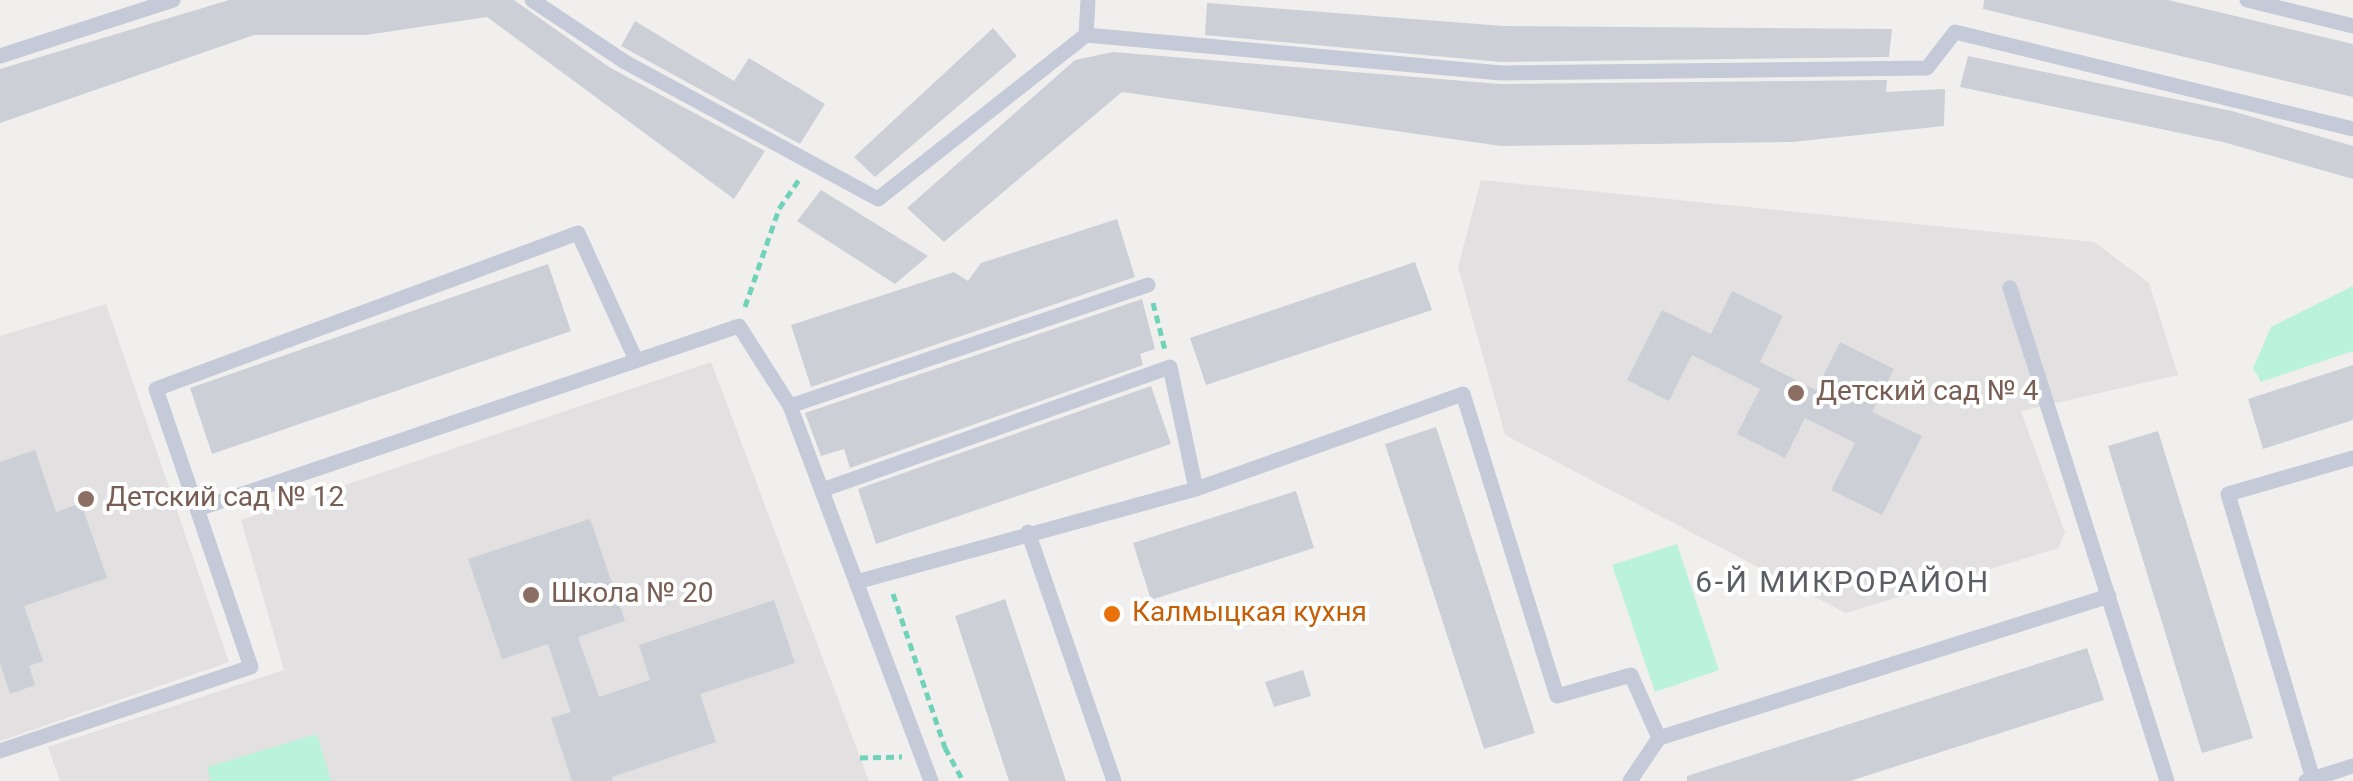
<!DOCTYPE html>
<meta charset="utf-8">
<style>
body{margin:0}
canvas{display:block;background:#f1efee}
</style>
<canvas width="2353" height="781"></canvas>
<script>
const ctx = document.querySelector('canvas').getContext('2d');
ctx.lineJoin = 'round';
function paint(path, color) {
  ctx.fillStyle = color;
  ctx.fill(path, 'evenodd');
}
function toPath(rows) {
  const path = new Path2D();
  for (const r of rows) {
    path.moveTo(r[0], r[1]);
    for (let i = 2; i < r.length; i += 2) path.lineTo(r[i], r[i + 1]);
  }
  return path;
}
function strokePath(path, color, width, dash) {
  ctx.strokeStyle = color;
  ctx.lineWidth = width;
  ctx.lineCap = dash ? 'butt' : 'round';
  ctx.setLineDash(dash || []);
  ctx.stroke(path);
}
function label(font, color, halo, rows, align = 'center') {
  ctx.font = font + ' Roboto,sans-serif';
  ctx.lineWidth = 8;
  ctx.setLineDash([]);
  ctx.textBaseline = 'middle';
  ctx.strokeStyle = halo;
  ctx.fillStyle = color;
  for (const [text, x, y, turn = 0] of rows) {
    ctx.save();
    ctx.translate(x, y);
    ctx.rotate((+turn || 0) * Math.PI / 180);
    ctx.textAlign = isNaN(turn) ? turn : align;
    if (halo) ctx.strokeText(text, 0, 0);
    ctx.fillText(text, 0, 0);
    ctx.restore();
  }
}
const education = toPath([
 [1481,180,2094,242,2149,283,2178,375,2021,411,2065,532,2059,548,1846,613,1505,435,1458,267],
 [106,304,229,662,0,741,0,336],
 [711,362,869,781,60,781,48,747,284,670,241,520]
]);
const green = toPath([
 [2353,286,2353,351,2261,382,2253,368,2271,327],
 [1677,544,1719,670,1655,692,1612,565],
 [317,734,331,781,211,781,207,767]
]);
const building = toPath([
 [229,0,514,0,609,67,765,151,734,199,487,17,366,35,254,35,0,123,0,69],
 [1984,0,2168,0,2353,44,2353,97,1983,9],
 [1207,3,1503,26,1892,29,1889,57,1501,62,1205,35],
 [635,21,734,81,749,58,825,104,800,144,621,46],
 [993,28,1017,56,875,177,854,157],
 [1113,52,1500,84,1887,80,1886,92,1945,89,1944,126,1792,142,1501,146,1122,92,944,242,907,208,1075,60],
 [1968,56,2232,111,2353,146,2353,179,2223,142,1960,87],
 [821,190,844,204,928,256,895,284,797,221],
 [1117,219,1135,277,811,387,791,325,954,272,968,281,981,263],
 [1415,262,1432,310,1206,385,1190,338],
 [548,264,571,331,212,454,190,388],
 [1732,291,1783,316,1760,362,1816,390,1840,342,1894,369,1872,412,1922,436,1882,515,1831,490,1855,443,1805,418,1785,458,1737,434,1760,389,1692,355,1669,401,1627,380,1662,310,1711,334],
 [1142,299,1155,349,1140,354,1143,365,850,468,844,449,821,456,805,413],
 [2353,365,2353,420,2263,449,2248,399],
 [1151,386,1171,444,876,544,858,489],
 [1436,427,1535,733,1484,749,1385,444],
 [2158,431,2253,738,2202,753,2108,446],
 [35,450,56,512,81,503,107,578,24,606,43,661,29,666,35,685,10,694,0,663,0,462],
 [1296,491,1314,548,1151,600,1133,543],
 [590,519,625,621,578,637,599,697,650,680,639,645,774,600,795,663,700,694,716,742,612,777,613,781,572,781,551,718,571,712,548,644,502,659,468,559],
 [1005,599,1066,781,1009,781,955,616],
 [2087,648,2104,700,1850,781,1687,781,1687,776],
 [1303,670,1311,696,1274,707,1265,682]
]);
const path = toPath([
 [1153,303,1165,350],
 [745,307,779,209,799,180],
 [893,594,945,748],
 [945,748,963,781],
 [860,758,902,757]
]);
const lane = toPath([
 [532,0,625,62,878,199,1086,35,1088,0],
 [2247,0,2353,26],
 [1086,35,1501,73,1927,68,1955,32,2353,129],
 [0,56,173,0],
 [2010,288,2167,781],
 [790,406,1148,285],
 [825,489,1170,367,1196,489],
 [198,509,739,326,790,406,931,781],
 [1028,532,1114,781],
 [860,581,1196,489,1463,394,1557,696,1631,675,1659,738,1630,781],
 [1659,738,2109,596],
 [0,751,251,667,156,389,578,233,636,360],
 [2313,779,2228,494,2353,458],
 [2306,781,2353,766]
]);
const markers = [
 [1796,393,10,"#8d6e63"],
 [86,499,10,"#8d6e63"],
 [531,595,10,"#8d6e63"],
 [1112,614,10,"#e8710a"]
];
const educationNames = [
 ["Детский сад № 4",1816,393],
 ["Детский сад № 12",106,499],
 ["Школа № 20",551,595]
];
const foodNames = [
 ["Калмыцкая кухня",1132,614]
];
const neighbourhoodNames = [
 ["6-Й МИКРОРАЙОН",1843,584]
];
paint(education, '#e2e0e0');
paint(green, '#baf2dc');
paint(building, '#cdcfd7');
strokePath(path, '#70d2b8', 5, [8, 5]);
strokePath(lane, '#c4cad7', 15);
for (const [x, y, r, color] of markers) {
  const dot = new Path2D();
  dot.arc(x, y, r, 0, 2 * Math.PI);
  ctx.fillStyle = color;
  ctx.fill(dot);
  strokePath(dot, '#fff', 4);
}
label('28px', '#785e54', '#fff', educationNames, 'left');
label('28px', '#c56008', '#fff', foodNames, 'left');
ctx.letterSpacing = '2.5px';
label('30px', '#5b5d64', '#fff', neighbourhoodNames);
ctx.letterSpacing = '0px';
</script>
